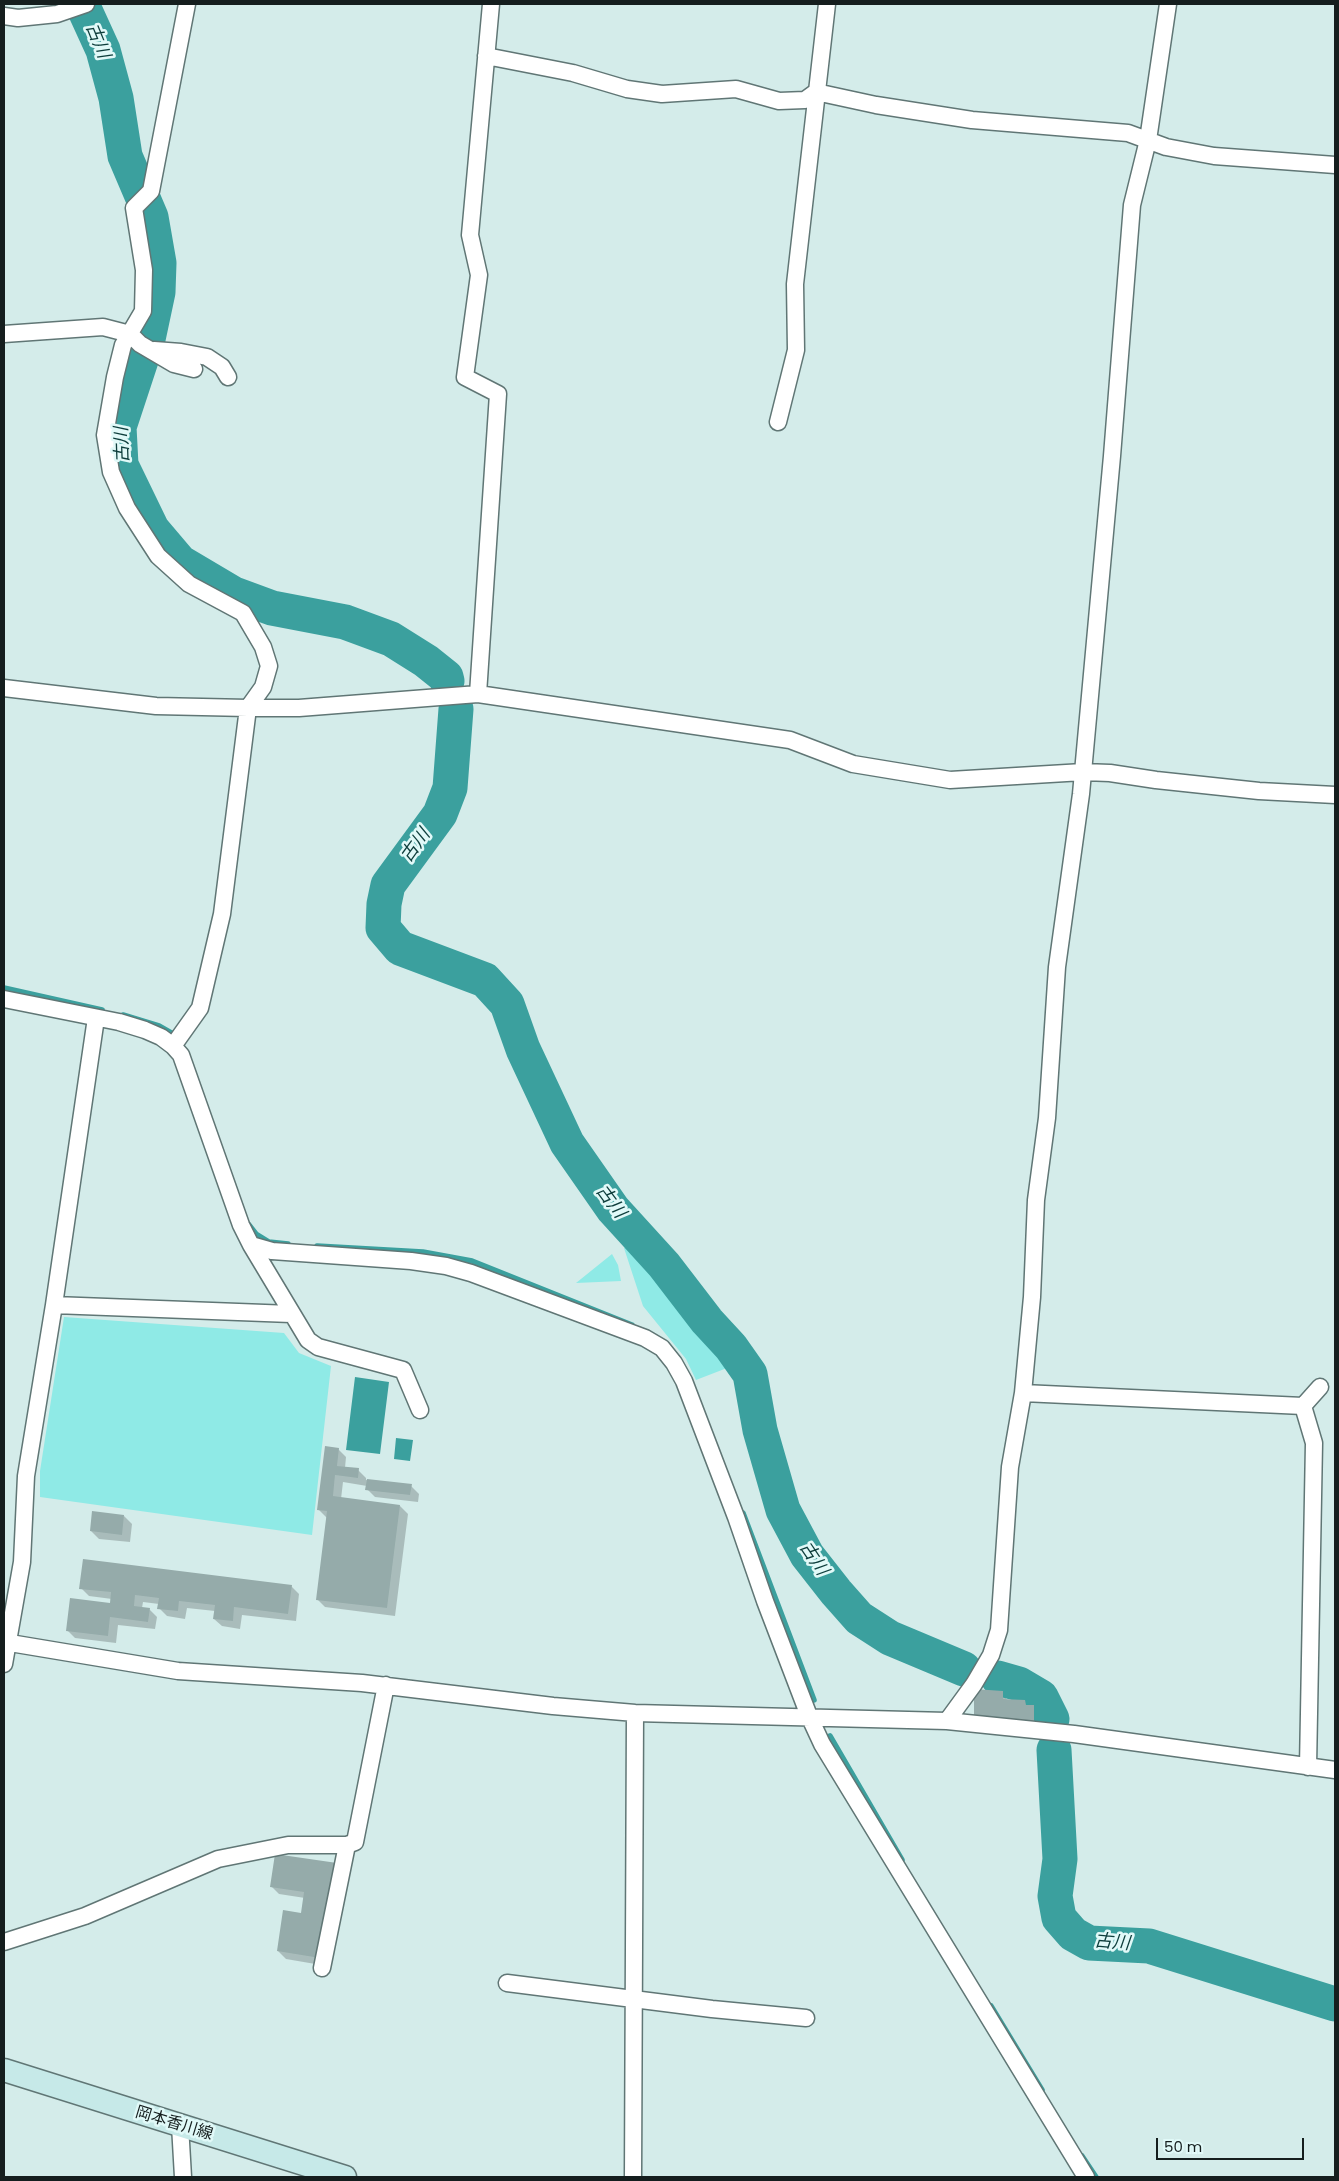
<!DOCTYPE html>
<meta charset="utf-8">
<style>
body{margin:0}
#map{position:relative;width:1339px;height:2181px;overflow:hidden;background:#d4ecea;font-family:Poppins,sans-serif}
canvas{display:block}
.frame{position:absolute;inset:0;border:5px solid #151e1e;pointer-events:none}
.scale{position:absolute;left:1156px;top:2138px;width:148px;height:22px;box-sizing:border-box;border:2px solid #151e1e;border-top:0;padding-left:6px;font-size:15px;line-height:18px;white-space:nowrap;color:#151e1e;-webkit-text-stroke:4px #e1f9f8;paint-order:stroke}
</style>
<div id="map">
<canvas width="1339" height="2181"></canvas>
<div class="frame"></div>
<div class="scale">50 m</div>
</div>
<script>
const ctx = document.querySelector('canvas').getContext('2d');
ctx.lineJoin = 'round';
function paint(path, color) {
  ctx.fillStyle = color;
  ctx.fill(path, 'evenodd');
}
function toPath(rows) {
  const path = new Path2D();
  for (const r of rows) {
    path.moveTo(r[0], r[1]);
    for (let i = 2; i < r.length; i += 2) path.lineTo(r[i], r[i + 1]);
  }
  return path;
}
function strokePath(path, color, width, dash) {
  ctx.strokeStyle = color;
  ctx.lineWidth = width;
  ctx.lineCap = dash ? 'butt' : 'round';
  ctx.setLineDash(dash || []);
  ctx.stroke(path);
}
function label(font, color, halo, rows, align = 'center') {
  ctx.font = font + ' Poppins,"Noto Sans JP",sans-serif';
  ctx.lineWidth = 5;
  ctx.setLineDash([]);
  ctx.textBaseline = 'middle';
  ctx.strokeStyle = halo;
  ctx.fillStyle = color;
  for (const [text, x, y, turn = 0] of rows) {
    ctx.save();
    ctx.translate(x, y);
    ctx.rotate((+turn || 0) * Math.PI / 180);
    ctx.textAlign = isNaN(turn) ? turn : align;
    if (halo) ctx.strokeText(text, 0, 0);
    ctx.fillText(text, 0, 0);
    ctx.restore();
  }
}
const green = toPath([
 [634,1246,734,1363,737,1375,727,1368,696,1380,686,1359,643,1306,624,1248],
 [612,1254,618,1265,621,1281,576,1283],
 [64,1317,284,1333,299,1353,331,1366,312,1535,40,1497,40,1471]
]);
const water = toPath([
 [355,1377,389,1382,380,1454,346,1450],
 [396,1438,413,1440,410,1461,394,1459]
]);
const shadow = toPath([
 [338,1449,346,1457,345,1468,358,1470,366,1478,366,1480,411,1486,419,1494,418,1502,375,1497,367,1489,367,1486,343,1482,341,1499,400,1506,408,1514,395,1616,325,1607,317,1599,327,1518,319,1510],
 [124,1516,132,1524,130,1542,99,1539,91,1531],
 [291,1586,299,1594,296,1621,242,1615,240,1629,222,1626,214,1619,215,1611,187,1608,185,1619,167,1616,159,1608,159,1604,143,1602,142,1608,149,1609,157,1617,155,1629,118,1625,116,1643,75,1638,67,1630,111,1605,112,1599,89,1596,81,1588],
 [975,1690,1002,1692,1007,1700,1025,1701,1039,1712,1038,1726],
 [276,1855,334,1926,327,1966,286,1959,278,1951,305,1914,305,1898,279,1894,271,1886]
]);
const stream = toPath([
 [4,988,102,1010],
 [123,1015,159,1026,173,1034],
 [249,1225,256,1234,269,1242,288,1244],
 [317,1246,423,1252,472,1261,632,1325],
 [743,1513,814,1700],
 [830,1736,902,1860],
 [991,2006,1042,2090],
 [1082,2156,1096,2177]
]);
const river = toPath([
 [82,4,103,50,116,98,125,156,151,217,159,263,158,292,148,339,119,427,121,465,152,529,180,562,234,594,272,608,345,622,391,639,426,661,446,677,447,681],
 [456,709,450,788,440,814,388,885,384,904,383,928,400,948,485,980,507,1004,523,1049,567,1143,613,1209,664,1265,707,1321,731,1347,750,1374,760,1430,783,1510,807,1555,836,1592,859,1618,890,1638,964,1669],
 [998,1678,1019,1684,1041,1697,1052,1719],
 [1054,1750,1060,1859,1055,1896,1059,1918,1073,1934,1089,1943,1149,1946,1335,2004]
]);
const building = toPath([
 [325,1446,339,1448,337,1466,359,1468,358,1478,335,1475,333,1496,400,1505,387,1608,316,1600,327,1511,317,1510],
 [367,1479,412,1484,410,1495,365,1490],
 [92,1511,124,1515,122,1535,90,1531],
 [83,1559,292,1585,288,1614,234,1607,233,1621,213,1619,215,1605,179,1601,178,1611,157,1609,159,1598,135,1595,134,1606,150,1608,148,1622,110,1617,108,1636,66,1631,70,1598,110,1603,111,1592,79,1589],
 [974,1689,1003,1691,1003,1699,1025,1700,1026,1705,1034,1705,1034,1722,974,1719],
 [275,1854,337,1863,320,1958,277,1951,283,1910,301,1913,304,1892,270,1887]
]);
const minor = toPath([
 [4,16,18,18,57,14,86,4],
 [486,56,573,73,627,89,662,94,736,89,779,101,805,100,816,92,876,105,972,120,1128,133,1166,147,1214,156,1335,165],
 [4,334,103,327,130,334,140,344,174,364,194,369],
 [154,350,181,352,207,357,222,367,228,377],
 [778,422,796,350,795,284,827,4],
 [4,688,156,706,248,708,299,708,478,694,790,740,853,764,950,780,1083,772,1110,773,1156,780,1259,791,1335,795],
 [478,694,498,394,465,377,479,275,470,235,491,4],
 [4,999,119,1022,145,1030,161,1037,173,1046,181,1055,241,1225,251,1245,272,1251,411,1261,446,1266,471,1273,645,1338,662,1348,674,1363,684,1381,736,1517,765,1601,809,1716,822,1744,1086,2177],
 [173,1046,200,1008,222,914,248,708,263,687,269,666,263,647,243,613,189,584,158,556,127,508,111,472,105,435,115,377,123,345,143,311,144,270,134,208,151,191,187,4],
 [251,1245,308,1340,318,1347,403,1370,420,1410],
 [54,1305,291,1314],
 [1023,1393,1303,1406,1320,1387],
 [1303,1406,1314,1443,1308,1767],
 [4,1642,178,1671,362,1683,553,1706,635,1713,947,1721,1074,1734,1335,1770],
 [4,1664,22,1562,26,1476,54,1305,96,1018],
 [947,1721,974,1684,991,1655,999,1630,1010,1467,1023,1393,1032,1297,1036,1200,1047,1118,1057,967,1081,794,1112,456,1132,205,1148,140,1168,4],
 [4,1942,85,1916,218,1859,288,1845,347,1845,355,1842,386,1685],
 [322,1968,347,1845],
 [507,1983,712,2009,806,2018],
 [180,2125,183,2177],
 [633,2177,635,1713]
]);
const secondary = toPath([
 [4,2070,345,2177]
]);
const streetNames = [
 ["岡本香川線",174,2124,17]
];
const waterNames = [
 ["古川",97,41,68],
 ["古川",123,445,-92],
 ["古川",416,846,-54],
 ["古川",610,1202,53],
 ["古川",813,1559,56],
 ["古川",1112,1943,5]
];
paint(green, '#8feae6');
paint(water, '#3ba09e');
paint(shadow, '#0003');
strokePath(stream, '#3ba09e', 5.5);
strokePath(river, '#3ba09e', 35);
paint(building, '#95abaa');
strokePath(minor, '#607675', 19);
strokePath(secondary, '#607675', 25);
strokePath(minor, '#fff', 16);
strokePath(secondary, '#c6e9e8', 22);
label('16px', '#151e1e', '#e1f9f8', streetNames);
label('italic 18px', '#0d3d3b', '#e1f9f8', waterNames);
</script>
